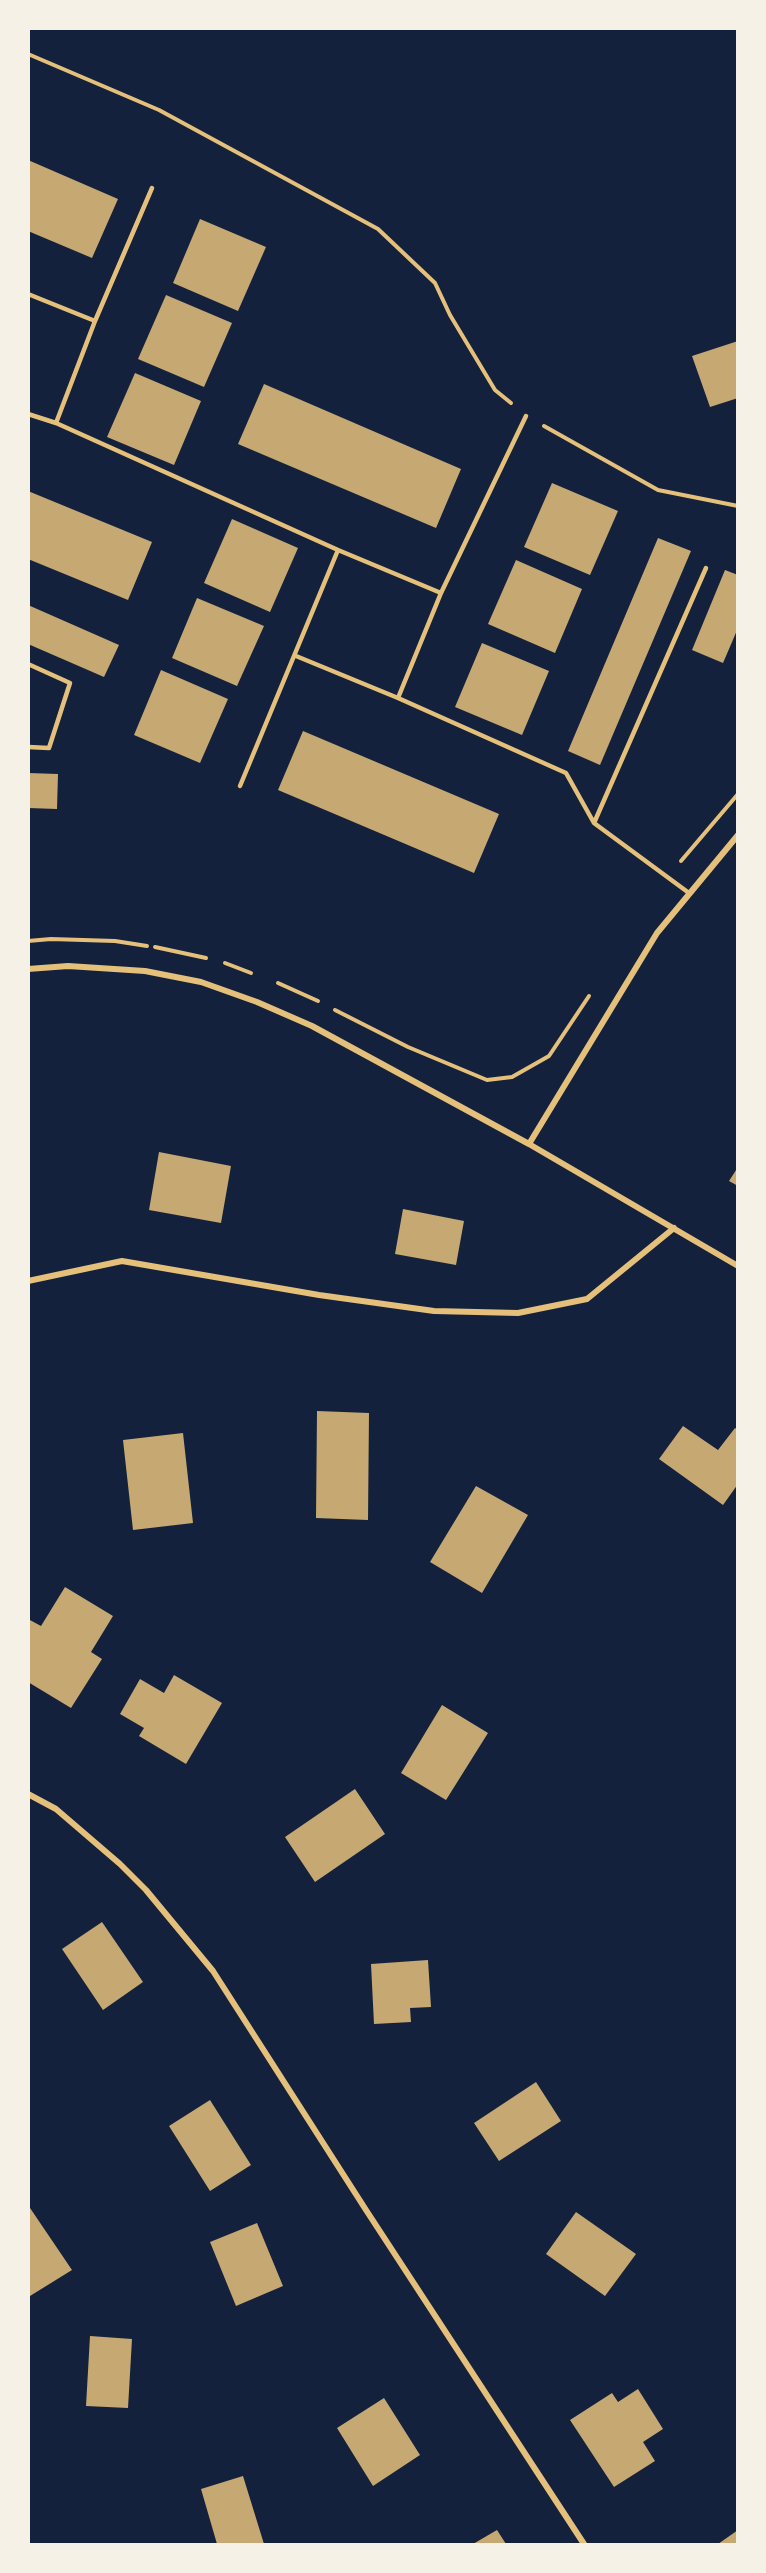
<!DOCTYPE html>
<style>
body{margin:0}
#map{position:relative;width:766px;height:2573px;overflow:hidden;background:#14213d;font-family:Commissioner,sans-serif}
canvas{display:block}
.frame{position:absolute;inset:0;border:30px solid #f6f1e7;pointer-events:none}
</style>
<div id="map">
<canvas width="766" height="2573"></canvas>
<div class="frame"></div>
</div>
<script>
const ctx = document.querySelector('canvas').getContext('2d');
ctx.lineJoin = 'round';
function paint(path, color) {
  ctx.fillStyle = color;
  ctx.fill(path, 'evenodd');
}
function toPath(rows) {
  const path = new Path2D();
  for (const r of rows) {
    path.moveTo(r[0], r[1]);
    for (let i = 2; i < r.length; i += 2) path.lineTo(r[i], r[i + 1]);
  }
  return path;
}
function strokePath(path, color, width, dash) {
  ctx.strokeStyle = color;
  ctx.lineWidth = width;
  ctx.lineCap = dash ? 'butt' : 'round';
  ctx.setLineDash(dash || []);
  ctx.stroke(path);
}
const building = toPath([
 [28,160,118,199,92,258,28,231],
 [200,219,266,247,238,311,173,283],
 [166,295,232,323,204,387,138,359],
 [738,341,738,398,710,407,692,356],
 [135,373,201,401,174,465,107,437],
 [264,384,461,469,436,528,238,444],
 [552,483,618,511,590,575,524,547],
 [28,491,152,542,128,600,28,559],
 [232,519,298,548,270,612,204,583],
 [658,538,691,551,600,765,568,751],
 [516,560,582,589,555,653,488,624],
 [725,570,738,575,738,628,723,663,692,650],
 [197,598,264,626,237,686,172,658],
 [28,605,119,645,104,677,28,644],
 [482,643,549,671,522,735,455,707],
 [161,670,228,699,200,763,134,735],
 [303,731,499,814,474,873,278,790],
 [28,773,58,774,57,809,28,808],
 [159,1152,231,1166,221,1223,149,1210],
 [738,1167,738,1186,729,1181],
 [403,1209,464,1221,456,1265,395,1254],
 [317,1411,369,1413,368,1520,316,1518],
 [683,1426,718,1450,735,1428,738,1430,738,1484,723,1505,659,1459],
 [183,1433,193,1523,133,1530,123,1440],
 [476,1486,528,1515,482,1593,430,1562],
 [65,1587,113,1616,91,1652,102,1659,71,1708,28,1682,28,1619,41,1626],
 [174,1675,222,1703,186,1764,139,1736,144,1728,120,1714,140,1679,164,1693],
 [442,1705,488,1733,446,1800,401,1773],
 [355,1789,385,1834,315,1882,285,1837],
 [102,1922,143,1982,103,2010,62,1949],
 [428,1960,431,2007,410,2008,411,2022,374,2024,371,1964],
 [536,2082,561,2121,499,2161,474,2123],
 [210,2100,251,2165,210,2191,169,2126],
 [28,2205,72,2270,30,2296,28,2294],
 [576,2212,636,2254,605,2296,546,2254],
 [257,2223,283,2286,236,2306,210,2242],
 [90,2336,132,2339,128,2408,86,2406],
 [638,2389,663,2429,643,2442,655,2461,614,2487,570,2420,612,2393,618,2402],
 [384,2398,420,2455,373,2486,337,2428],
 [243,2476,264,2544,217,2544,201,2489],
 [497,2530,506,2544,473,2544],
 [738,2530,738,2544,718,2544]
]);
const path = toPath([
 [28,54,159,110,378,229,435,283,450,315,495,390,511,403],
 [544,426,658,490,738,506],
 [681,861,738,794],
 [28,941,51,939,115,941,147,946],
 [155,947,206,958],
 [225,963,251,973],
 [278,983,318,1001],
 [335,1010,408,1047,487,1080,512,1077,549,1056,589,996]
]);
const service = toPath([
 [28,294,95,321],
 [28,414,56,423,338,550,240,786],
 [56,423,95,321,152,188],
 [338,550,441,593],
 [296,656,398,698,566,773,594,823,689,893],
 [28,664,70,683,49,748,28,747],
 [398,698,441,593,526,416],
 [594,823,706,568]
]);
const minor = toPath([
 [28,969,68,966,145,971,201,982,257,1002,312,1026,529,1144,738,1266],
 [529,1144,657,933,738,835],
 [28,1281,122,1261,319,1295,434,1311,518,1313,587,1299,674,1228],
 [28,1794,56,1809,120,1864,146,1890,213,1971,366,2210,584,2544]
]);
paint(building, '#c6a872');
strokePath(path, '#e5c07b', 4);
strokePath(service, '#e5c07b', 4.5);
strokePath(minor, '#e5c07b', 6);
</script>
